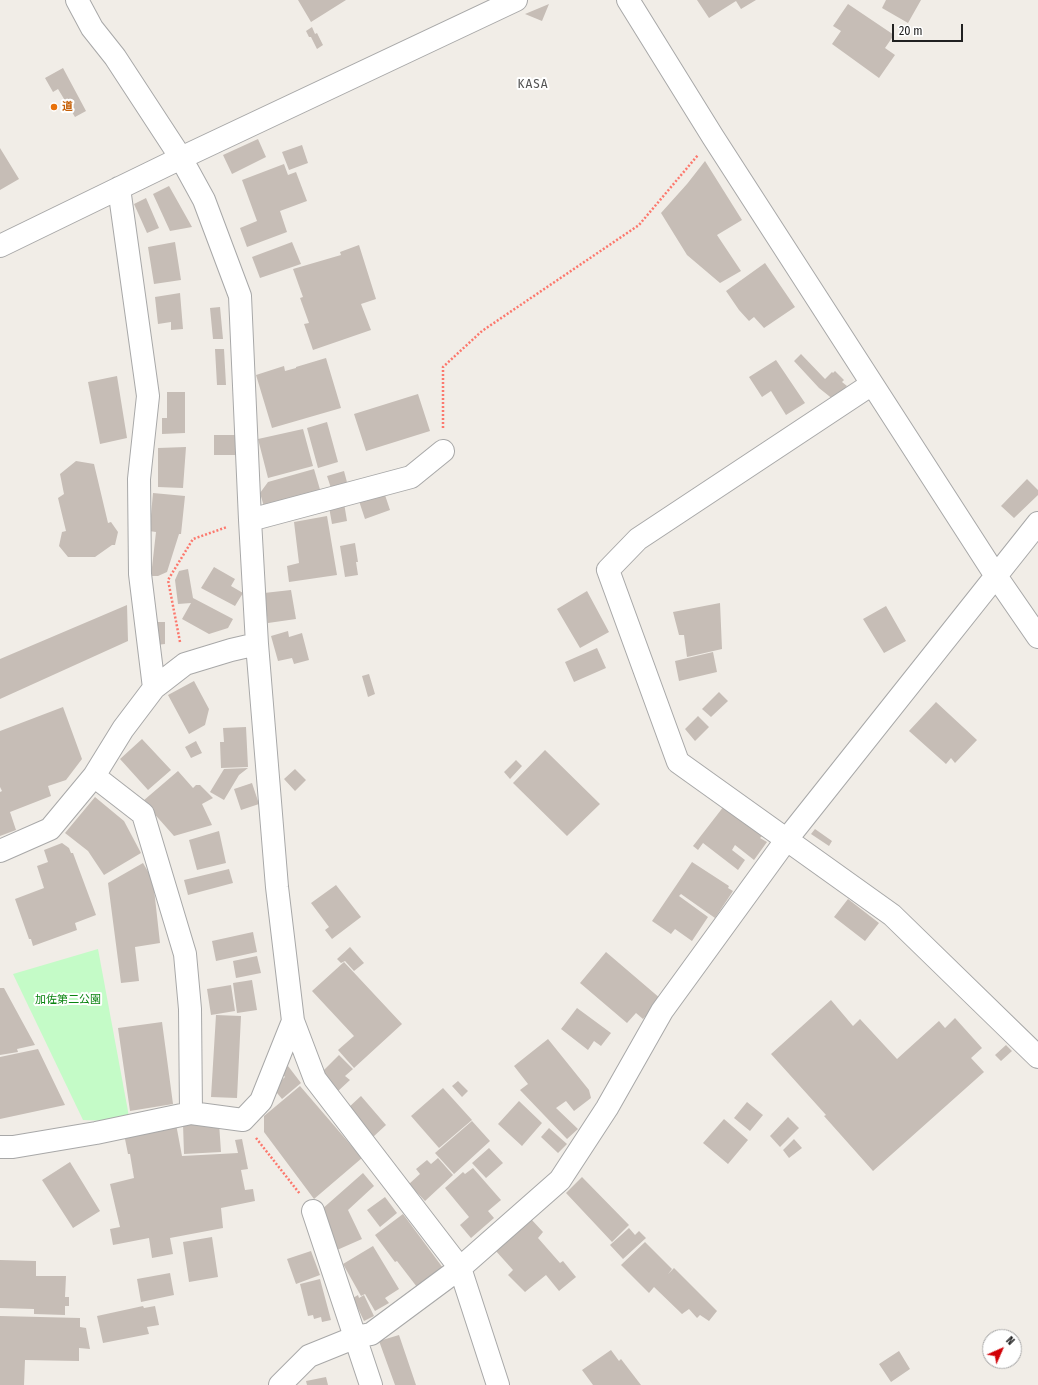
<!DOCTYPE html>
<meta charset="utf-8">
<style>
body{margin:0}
#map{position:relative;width:1038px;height:1385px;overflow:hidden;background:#f1ede7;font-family:"Fira Sans Condensed",sans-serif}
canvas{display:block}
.north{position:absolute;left:982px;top:1329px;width:40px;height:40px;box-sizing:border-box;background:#fff;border:1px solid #a6a6a6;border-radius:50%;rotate:45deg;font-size:11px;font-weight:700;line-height:16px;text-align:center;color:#212121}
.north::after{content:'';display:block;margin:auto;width:14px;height:18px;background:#d10006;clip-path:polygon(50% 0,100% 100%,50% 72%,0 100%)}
.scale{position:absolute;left:892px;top:24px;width:71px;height:18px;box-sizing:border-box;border:2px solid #212121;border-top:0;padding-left:5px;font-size:12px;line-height:14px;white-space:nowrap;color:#212121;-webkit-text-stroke:3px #fff;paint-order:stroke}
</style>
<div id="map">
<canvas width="1038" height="1385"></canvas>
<div class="north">N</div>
<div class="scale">20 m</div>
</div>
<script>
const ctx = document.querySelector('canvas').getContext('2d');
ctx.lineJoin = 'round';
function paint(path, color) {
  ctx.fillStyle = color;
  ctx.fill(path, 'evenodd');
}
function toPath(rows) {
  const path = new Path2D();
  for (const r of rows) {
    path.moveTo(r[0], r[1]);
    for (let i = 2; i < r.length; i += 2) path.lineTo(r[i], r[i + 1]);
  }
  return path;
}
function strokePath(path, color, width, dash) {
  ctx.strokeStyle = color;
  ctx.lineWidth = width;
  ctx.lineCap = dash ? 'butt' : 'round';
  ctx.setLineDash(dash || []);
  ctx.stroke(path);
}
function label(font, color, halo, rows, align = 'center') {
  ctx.font = font + ' "Fira Sans Condensed","Noto Sans JP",sans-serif';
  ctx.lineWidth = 4;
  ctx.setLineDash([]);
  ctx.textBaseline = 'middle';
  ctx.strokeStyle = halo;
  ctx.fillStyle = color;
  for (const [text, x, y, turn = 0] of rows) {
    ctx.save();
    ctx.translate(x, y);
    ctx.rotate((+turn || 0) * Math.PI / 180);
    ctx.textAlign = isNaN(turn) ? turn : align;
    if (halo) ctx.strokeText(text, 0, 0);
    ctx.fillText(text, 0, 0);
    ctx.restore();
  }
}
const park = toPath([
 [98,949,130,1122,83,1120,13,974]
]);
const building = toPath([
 [298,0,346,0,311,22],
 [697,0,756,0,741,9,736,1,709,18],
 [886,0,921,0,908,23,882,8],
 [549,4,542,21,525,14],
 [848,4,894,35,885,48,895,55,879,78,832,44,841,31,833,26],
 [312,27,315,34,317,33,323,45,317,49,311,37,309,37,306,31],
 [63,68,86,111,75,117,58,89,53,92,45,78],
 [258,139,266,157,232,174,223,155],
 [302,145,308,163,289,170,282,152],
 [0,148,19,179,0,190],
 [705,161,742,220,717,235,741,271,720,283,687,255,661,213,687,184],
 [284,164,288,175,296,172,307,201,280,211,287,232,247,247,240,228,257,221,242,180],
 [169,186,192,227,170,231,153,194],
 [146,198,159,228,147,233,134,204],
 [175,242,181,280,154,284,148,247],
 [292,242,301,264,260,278,252,257],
 [359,245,376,299,361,304,371,330,313,350,304,324,309,323,300,298,303,297,293,269,341,255,340,252],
 [765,263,795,307,764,328,754,317,749,321,739,310,726,291],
 [180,293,183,329,171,330,171,322,158,324,155,297],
 [220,307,223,339,213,339,210,308],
 [215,349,224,349,226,385,217,385],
 [801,354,825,379,832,372,833,373,835,371,844,380,842,382,847,386,834,400,819,388,794,361],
 [326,358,341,408,272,428,256,375,284,366,285,371,296,368,296,367],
 [776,360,805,403,786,415,771,391,762,397,749,377],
 [117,376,127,438,100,444,88,382],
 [167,392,185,392,185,433,162,434,162,418,167,418],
 [418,394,430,431,366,451,354,414],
 [327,422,338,462,318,468,307,428],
 [303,429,313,466,268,478,258,439],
 [214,435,236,435,237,455,214,455],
 [186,447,183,488,158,487,158,448],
 [76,461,94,464,108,523,111,522,118,532,115,545,112,545,95,557,68,557,59,546,62,532,66,531,58,498,64,494,60,474],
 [314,469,321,493,265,510,260,493,268,482],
 [344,471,348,486,332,491,327,476],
 [1027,479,1038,490,1038,495,1014,518,1001,506],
 [384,492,390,510,365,519,359,501],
 [153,493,185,496,181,534,179,534,167,572,158,576,151,576,156,532,149,531,149,515,151,515],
 [344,503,347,521,332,524,329,507],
 [327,516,337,575,289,582,287,566,299,563,294,522],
 [355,543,358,562,356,562,358,575,345,577,340,546],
 [214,567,235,579,231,586,243,593,235,606,201,588],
 [188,569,193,598,233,619,228,628,209,634,182,619,191,603,178,604,175,580,179,571],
 [291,590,296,619,268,623,264,593],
 [587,591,609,632,580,648,557,609],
 [720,603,722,649,687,657,684,635,679,635,673,612],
 [127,605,128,641,0,699,0,659],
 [886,606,906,641,884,653,863,619],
 [156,622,165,622,165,644,156,645],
 [288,631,289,637,302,633,309,660,294,664,292,658,278,661,271,636],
 [597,648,606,668,574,682,565,662],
 [713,652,717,672,679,681,675,661],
 [369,674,375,694,368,697,362,676],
 [194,681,209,709,205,725,189,734,168,695],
 [719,692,728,701,711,717,702,709],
 [936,702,977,740,955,763,951,758,946,764,909,731],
 [63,707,82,759,66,780,48,786,51,796,10,812,16,830,0,836,0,792,2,791,0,787,0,731],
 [698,716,709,727,695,741,685,729],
 [246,727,248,767,221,768,220,742,224,742,223,728],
 [142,739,171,770,148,790,120,759],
 [196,741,202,753,191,758,185,747],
 [545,750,600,804,567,836,513,783],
 [516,760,522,766,510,779,504,772],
 [248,768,239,775,224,800,210,792,224,769],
 [295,769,306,780,295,791,284,779],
 [178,771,193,788,196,785,200,785,213,798,202,804,212,825,174,836,143,801],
 [252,783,259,804,241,810,234,789],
 [95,797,124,821,141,853,104,875,88,851,65,833],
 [724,806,763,835,760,838,767,842,754,860,735,845,732,850,745,860,738,870,703,843,698,850,693,846],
 [815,829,832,841,829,846,811,834],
 [219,831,226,863,197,870,189,840],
 [62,843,69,848,71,853,73,853,96,915,75,923,77,930,33,946,31,939,29,939,15,899,44,888,37,866,48,862,44,850],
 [692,862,729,886,728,888,733,891,715,918,681,894,679,896,708,917,692,941,675,929,671,934,652,921],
 [143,863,153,880,160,943,135,947,139,981,121,983,108,883],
 [229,869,233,883,188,895,184,880],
 [336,885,361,917,332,939,325,930,329,927,311,903],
 [848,899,879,923,865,941,834,917],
 [253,932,257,952,216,961,212,941],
 [350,947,364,963,354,971,345,961,341,963,337,959],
 [606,952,661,999,643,1019,636,1013,627,1023,580,983],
 [257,956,261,973,236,978,233,961],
 [344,962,402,1024,354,1068,338,1050,354,1036,312,991],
 [252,980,257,1010,237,1013,233,983],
 [231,985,235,1011,211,1015,207,989],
 [0,988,4,988,35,1045,17,1049,18,1052,0,1055],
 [831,1000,853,1026,860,1019,897,1059,939,1021,945,1028,955,1018,982,1048,971,1058,984,1072,873,1171,824,1116,826,1115,771,1054],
 [577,1008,611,1033,601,1046,594,1041,588,1050,561,1029],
 [216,1015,241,1016,237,1098,211,1097],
 [162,1022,173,1104,130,1111,118,1028],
 [548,1039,589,1090,591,1098,574,1111,566,1101,556,1108,578,1129,567,1139,520,1090,528,1084,514,1066],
 [1006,1045,1012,1051,1001,1061,995,1055],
 [38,1049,65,1105,0,1119,0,1057],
 [339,1055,353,1069,345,1076,350,1080,337,1092,320,1074],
 [288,1066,301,1083,282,1099,273,1088,285,1077,281,1072],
 [458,1081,468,1091,462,1097,452,1086],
 [300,1086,362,1158,314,1199,264,1132,264,1116],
 [443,1088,472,1120,439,1148,411,1116],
 [361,1096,386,1125,373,1137,348,1108],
 [519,1101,542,1123,522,1146,498,1124],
 [747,1102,763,1115,750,1131,734,1118],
 [788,1117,799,1128,780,1147,770,1136],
 [724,1119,748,1140,728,1164,703,1143],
 [472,1121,490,1141,454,1174,435,1153],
 [219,1123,221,1152,184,1154,183,1124],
 [176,1124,182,1156,238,1153,235,1140,242,1139,248,1169,241,1170,245,1190,253,1189,255,1201,221,1208,223,1228,170,1238,173,1254,152,1258,149,1238,113,1245,110,1229,120,1227,110,1184,134,1178,130,1154,128,1154,124,1134],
 [549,1128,567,1144,558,1153,541,1137],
 [794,1139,802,1148,789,1158,783,1150],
 [489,1148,503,1163,486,1178,472,1163],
 [438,1158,453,1175,425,1201,409,1184,420,1174,416,1169,427,1160,431,1164],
 [70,1162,100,1211,73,1228,42,1180],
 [473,1168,501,1200,488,1211,494,1218,471,1238,460,1225,469,1217,445,1188,463,1172,465,1174],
 [363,1173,374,1186,348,1210,362,1239,337,1250,321,1210],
 [582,1177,629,1225,612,1242,566,1193],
 [385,1197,397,1213,380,1227,367,1210],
 [403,1214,443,1268,417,1287,397,1261,395,1262,375,1235],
 [531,1219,543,1232,538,1238,560,1263,563,1261,576,1277,559,1291,546,1275,525,1292,508,1275,513,1270,495,1250],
 [629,1228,635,1235,639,1231,646,1238,623,1259,610,1245],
 [212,1237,218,1277,189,1282,183,1242],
 [645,1242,672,1269,668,1274,674,1268,717,1311,709,1321,700,1315,697,1318,689,1309,682,1314,654,1287,649,1293,621,1265],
 [373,1246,399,1289,385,1298,389,1303,375,1311,365,1294,361,1296,343,1264],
 [311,1251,320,1275,296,1284,287,1259],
 [0,1260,36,1261,36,1276,66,1276,65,1297,69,1297,69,1306,65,1306,65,1315,34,1314,34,1309,0,1308],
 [170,1273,174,1295,141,1302,137,1279],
 [320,1279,331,1320,322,1322,321,1317,314,1319,313,1315,308,1316,300,1284],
 [358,1295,359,1298,364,1295,374,1316,364,1321,353,1298],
 [143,1306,144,1308,155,1306,159,1325,147,1327,149,1334,103,1343,97,1316],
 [0,1316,80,1318,80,1327,86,1328,90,1349,79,1348,79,1361,25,1360,24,1385,0,1385],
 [399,1335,416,1385,395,1385,379,1341],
 [611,1350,619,1361,621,1359,641,1385,593,1385,582,1370],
 [899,1351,910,1369,891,1382,879,1364],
 [326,1377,328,1385,307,1385,306,1381]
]);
const path = toPath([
 [443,428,443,367,482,331,639,225,698,155],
 [180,642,168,580,193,539,227,527],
 [256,1138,300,1194]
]);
const minor = toPath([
 [77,0,92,28,115,57,181,158,204,200,240,296,250,520,257,644,277,887,293,1021,315,1079,460,1268,498,1385],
 [628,0,713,137,996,576,1038,637],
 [119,188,148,396,139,479,140,574,154,688],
 [0,246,181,158,516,0],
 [872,384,638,539,608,570,678,762,892,915,1038,1057],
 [250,520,411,477,443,451],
 [94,776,143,814,185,954,190,1009,191,1113],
 [0,851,50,829,94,776,123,729,154,688,185,664,231,650,257,644],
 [0,1147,13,1147,96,1133,191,1113,243,1120,261,1101,293,1021],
 [313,1211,371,1385],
 [280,1385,309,1356,356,1337,371,1334,460,1268,560,1180,607,1108,662,1011,787,839,1038,523]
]);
const markers = [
 [54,107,4,"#e8710a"]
];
const foodNames = [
 ["道",62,107]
];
const parkNames = [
 ["加佐第二公園",68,1000]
];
const quarterNames = [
 ["KASA",533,84]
];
paint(park, '#c4fbc7');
paint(building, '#c6bdb6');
strokePath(minor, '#a8a8a8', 24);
strokePath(path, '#fc786d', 2.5, [2, 2]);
strokePath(minor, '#fff', 22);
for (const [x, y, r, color] of markers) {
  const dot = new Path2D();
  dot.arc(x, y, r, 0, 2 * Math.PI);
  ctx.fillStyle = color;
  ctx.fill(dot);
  strokePath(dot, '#fff', 1.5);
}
label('bold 11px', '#c56008', '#fff', foodNames, 'left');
label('11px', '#0a8410', '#fff', parkNames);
ctx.letterSpacing = '1px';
label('13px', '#545454', '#fff', quarterNames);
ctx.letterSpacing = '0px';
</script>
